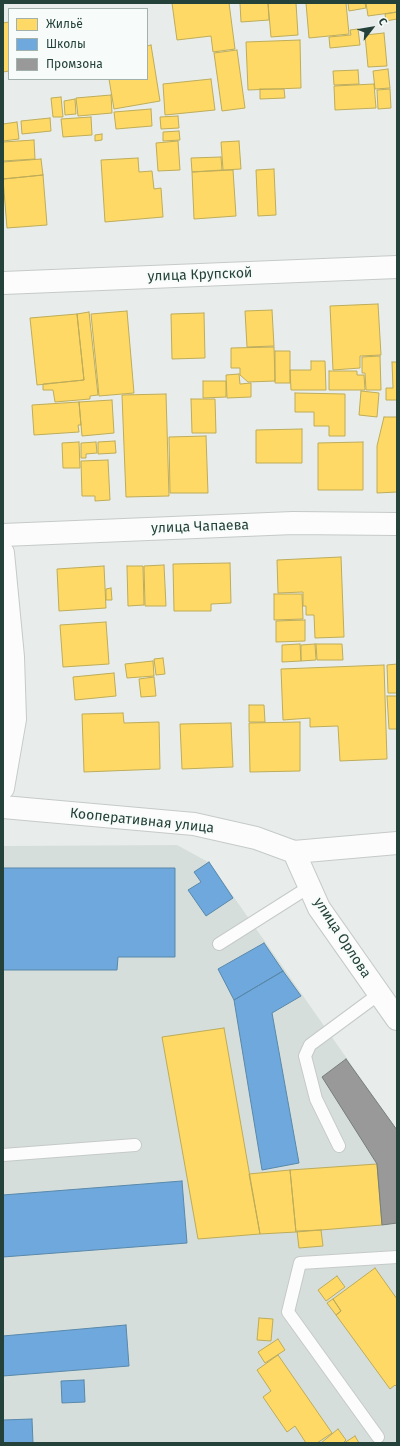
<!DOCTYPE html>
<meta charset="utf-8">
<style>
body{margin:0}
#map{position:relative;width:400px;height:1446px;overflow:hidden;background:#e8edeb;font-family:"Fira Sans",sans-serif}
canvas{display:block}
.frame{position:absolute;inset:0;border:4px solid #24423a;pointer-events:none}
.legend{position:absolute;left:8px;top:8px;width:140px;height:72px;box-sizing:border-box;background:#f7fbf9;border:1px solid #a3b1ad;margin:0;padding:5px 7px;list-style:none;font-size:12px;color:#24423a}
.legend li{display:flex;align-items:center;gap:8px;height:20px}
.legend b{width:20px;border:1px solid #a3b1ad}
.north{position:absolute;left:352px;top:8px;width:40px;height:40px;-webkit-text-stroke:3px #f7fbf9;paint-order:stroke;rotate:59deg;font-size:11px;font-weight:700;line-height:16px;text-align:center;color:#24423a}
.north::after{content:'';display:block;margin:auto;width:14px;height:18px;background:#24423a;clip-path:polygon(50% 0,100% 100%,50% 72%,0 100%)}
</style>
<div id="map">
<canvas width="400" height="1446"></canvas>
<div class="frame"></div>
<ul class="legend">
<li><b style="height:11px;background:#ffd966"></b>Жильё</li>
<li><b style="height:11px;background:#6fa8dc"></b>Школы</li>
<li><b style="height:11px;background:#999"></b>Промзона</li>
</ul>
<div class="north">С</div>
</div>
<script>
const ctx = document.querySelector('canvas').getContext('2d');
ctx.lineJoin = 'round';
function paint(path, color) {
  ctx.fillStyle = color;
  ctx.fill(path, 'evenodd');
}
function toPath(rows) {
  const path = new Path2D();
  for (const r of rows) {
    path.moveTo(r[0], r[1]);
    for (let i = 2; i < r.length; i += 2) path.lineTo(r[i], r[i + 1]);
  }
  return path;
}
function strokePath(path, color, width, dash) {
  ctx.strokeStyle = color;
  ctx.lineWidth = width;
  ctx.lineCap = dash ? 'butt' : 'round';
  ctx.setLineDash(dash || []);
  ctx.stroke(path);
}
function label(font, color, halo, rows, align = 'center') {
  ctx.font = font + ' "Fira Sans",sans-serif';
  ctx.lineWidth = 4;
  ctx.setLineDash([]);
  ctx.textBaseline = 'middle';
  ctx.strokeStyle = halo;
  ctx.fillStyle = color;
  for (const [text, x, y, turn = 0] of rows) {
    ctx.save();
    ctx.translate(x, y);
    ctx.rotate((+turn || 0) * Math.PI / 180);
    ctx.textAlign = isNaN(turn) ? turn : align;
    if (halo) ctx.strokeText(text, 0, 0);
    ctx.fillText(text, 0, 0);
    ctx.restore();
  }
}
const built = toPath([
 [177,845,210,863,397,1130,397,1443,3,1443,3,846]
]);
const homes = toPath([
 [172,3,229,3,235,49,213,52,211,36,177,40,172,3],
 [240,3,268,3,269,20,241,22,240,3],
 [268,3,296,3,298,35,271,37,268,3],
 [306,3,346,3,349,34,309,38,306,3],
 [348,3,365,3,366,8,349,11,348,3],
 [366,3,397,3,397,12,368,16,366,3],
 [397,12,397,19,386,21,385,14,397,12],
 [9,22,9,71,3,72,3,23,9,22],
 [358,29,360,45,330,48,329,37,351,35,350,30,358,29],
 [384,33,387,66,368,67,365,35,384,33],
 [300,40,301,88,248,90,246,42,300,40],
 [151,45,160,101,114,109,109,79,147,79,147,46,151,45],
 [237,50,245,108,222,111,214,53,237,50],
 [388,69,390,88,375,89,373,71,388,69],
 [358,70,359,84,334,85,333,71,358,70],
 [211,79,215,110,165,115,163,84,211,79],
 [374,84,376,108,335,110,334,86,374,84],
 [260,89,284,89,285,98,260,99,260,89],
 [390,89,391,108,378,109,377,90,390,89],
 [111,95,112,113,78,116,76,98,111,95],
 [61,97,63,117,53,117,51,98,61,97],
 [75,99,76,114,65,115,64,101,75,99],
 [151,109,152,126,116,129,114,112,151,109],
 [178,116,179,128,161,129,160,117,178,116],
 [91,117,92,135,63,137,61,119,91,117],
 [50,118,51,131,22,134,21,121,50,118],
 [17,122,19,139,3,141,3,124,17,122],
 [179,131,180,140,163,141,163,132,179,131],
 [102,134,102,140,95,141,95,135,102,134],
 [34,140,35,159,3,161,3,142,34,140],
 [178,141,180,170,158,171,156,143,178,141],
 [239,141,241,169,223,170,221,142,239,141],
 [221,157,222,170,192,172,191,158,221,157],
 [138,158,139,172,152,171,154,189,161,188,163,217,105,222,101,160,138,158],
 [41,159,43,175,3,179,3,162,41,159],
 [274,169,276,215,258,216,256,170,274,169],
 [233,170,236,216,194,219,192,172,233,170],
 [43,175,47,225,7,228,3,179,43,175],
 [378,304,381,355,360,356,360,368,333,370,330,306,378,304],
 [272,310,274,346,247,347,245,311,272,310],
 [127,311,134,393,99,396,91,314,127,311],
 [89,312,98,395,90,396,90,399,55,402,53,390,43,390,43,384,84,380,77,314,89,312],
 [204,313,205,358,172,359,171,314,204,313],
 [77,314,84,380,37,385,30,318,77,314],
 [274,347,275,381,248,382,240,375,240,368,231,368,231,348,274,347],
 [275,351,290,351,290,383,275,383,275,351],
 [380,356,381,390,366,390,365,373,362,373,362,357,380,356],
 [311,361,325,361,326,390,291,390,290,370,311,370,311,361],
 [392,362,397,362,397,400,386,400,386,388,393,388,392,362],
 [329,371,357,371,357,375,364,375,365,390,329,390,329,371],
 [239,374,240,384,251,383,251,397,227,398,226,375,239,374],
 [203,381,226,381,226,397,203,398,203,381],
 [361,391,379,393,377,417,359,415,361,391],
 [295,393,345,394,345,436,329,436,329,426,314,426,314,412,295,412,295,393],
 [166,394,169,496,126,497,122,395,166,394],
 [191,399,215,399,216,433,192,433,191,399],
 [112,400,114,433,82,436,79,402,112,400],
 [79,402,81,425,78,425,79,432,34,435,32,405,79,402],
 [384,417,397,417,397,492,377,493,377,446,384,417],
 [302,429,302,463,256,463,256,430,302,429],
 [206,436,208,493,170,493,169,437,206,436],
 [115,441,116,453,98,454,98,442,115,441],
 [79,442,80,468,63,468,62,443,79,442],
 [96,442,97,453,86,454,86,458,81,458,81,443,96,442],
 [363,442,363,490,318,490,318,443,363,442],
 [108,460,110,500,95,501,95,496,82,496,81,461,108,460],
 [341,557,344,637,315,638,314,615,306,615,306,606,303,606,303,592,278,593,277,560,341,557],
 [230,563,231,603,211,604,211,611,174,611,173,564,230,563],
 [164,565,166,606,145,606,144,566,164,565],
 [104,566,106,608,59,611,57,569,104,566],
 [127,566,143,566,144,605,128,606,127,566],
 [111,588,112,600,106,600,106,589,111,588],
 [274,594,302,594,303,619,274,620,274,594],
 [305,620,305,641,276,642,276,621,305,620],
 [106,622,109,664,63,667,60,625,106,622],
 [300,644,301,661,282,662,282,645,300,644],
 [315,644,316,660,301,661,301,645,315,644],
 [316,644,342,644,343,660,317,660,316,644],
 [163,658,165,674,156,675,154,659,163,658],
 [153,661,154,676,127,678,125,664,153,661],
 [397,664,397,693,388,693,387,665,397,664],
 [384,665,387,759,340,761,338,726,310,727,310,718,283,720,281,669,384,665],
 [114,673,116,696,75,700,73,677,114,673],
 [154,677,156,696,141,697,139,679,154,677],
 [387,696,397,696,397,729,389,729,387,696],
 [249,705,264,705,265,722,249,722,249,705],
 [123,713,124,723,159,722,160,769,84,772,82,714,123,713],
 [300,722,300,771,250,772,249,723,300,722],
 [231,723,233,767,182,769,180,724,231,723],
 [224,1028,260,1234,198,1239,162,1037,224,1028],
 [377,1164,382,1225,296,1232,290,1170,377,1164],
 [290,1170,296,1232,260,1234,249,1174,290,1170],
 [321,1230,323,1246,299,1248,297,1231,321,1230],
 [375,1268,397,1299,397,1387,395,1385,390,1389,336,1315,341,1311,333,1299,375,1268],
 [337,1276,345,1287,326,1301,318,1290,337,1276],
 [333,1299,341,1311,336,1315,327,1303,333,1299],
 [259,1318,273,1319,271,1341,257,1340,259,1318],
 [278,1339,285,1350,265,1363,258,1352,278,1339],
 [278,1355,332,1433,317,1443,306,1443,295,1426,287,1432,263,1397,271,1391,257,1370,278,1355],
 [338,1429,346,1440,343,1443,321,1443,338,1429],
 [355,1436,359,1443,344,1443,355,1436]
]);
const schools = toPath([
 [209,862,233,898,206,916,188,890,201,882,194,872,209,862],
 [3,868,175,868,175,957,118,957,117,970,3,970,3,868],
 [264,943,283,971,234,1000,218,969,264,943],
 [283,971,301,996,272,1013,299,1163,262,1170,234,1000,283,971],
 [182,1181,187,1243,3,1257,3,1195,182,1181],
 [126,1325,129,1366,3,1376,3,1336,126,1325],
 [84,1380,85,1402,62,1403,61,1381,84,1380],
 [32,1419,33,1443,3,1443,3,1420,32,1419]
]);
const industry = toPath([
 [346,1059,397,1130,397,1223,382,1225,377,1164,322,1077,346,1059]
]);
const lane = toPath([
 [219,944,309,887],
 [339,1146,316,1099,305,1056,310,1045,379,994],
 [3,1155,135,1145],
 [378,1437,288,1312,300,1263,397,1257]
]);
const street = toPath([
 [3,283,397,267],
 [3,535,293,523,397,524],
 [3,553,13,657,15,719,3,788],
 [3,807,194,824,256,838,294,852,397,843],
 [294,852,319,908,397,1019]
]);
const streetNames = [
 ["улица Крупской",200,275,-2],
 ["улица Чапаева",200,527,-2],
 ["Кооперативная улица",142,821,6],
 ["улица Орлова",342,938,57]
];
paint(built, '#d6dedb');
paint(homes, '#ffd966');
strokePath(homes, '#bdac59', 1);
paint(schools, '#6fa8dc');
strokePath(schools, '#5889ab', 1);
paint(industry, '#999');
strokePath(industry, '#767f7c', 1);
strokePath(lane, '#c5cac8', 14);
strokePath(street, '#c5cac8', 24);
strokePath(lane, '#fcfcfc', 12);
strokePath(street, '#fcfcfc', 22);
label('14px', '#24423a', '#f7fbf9', streetNames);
</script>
